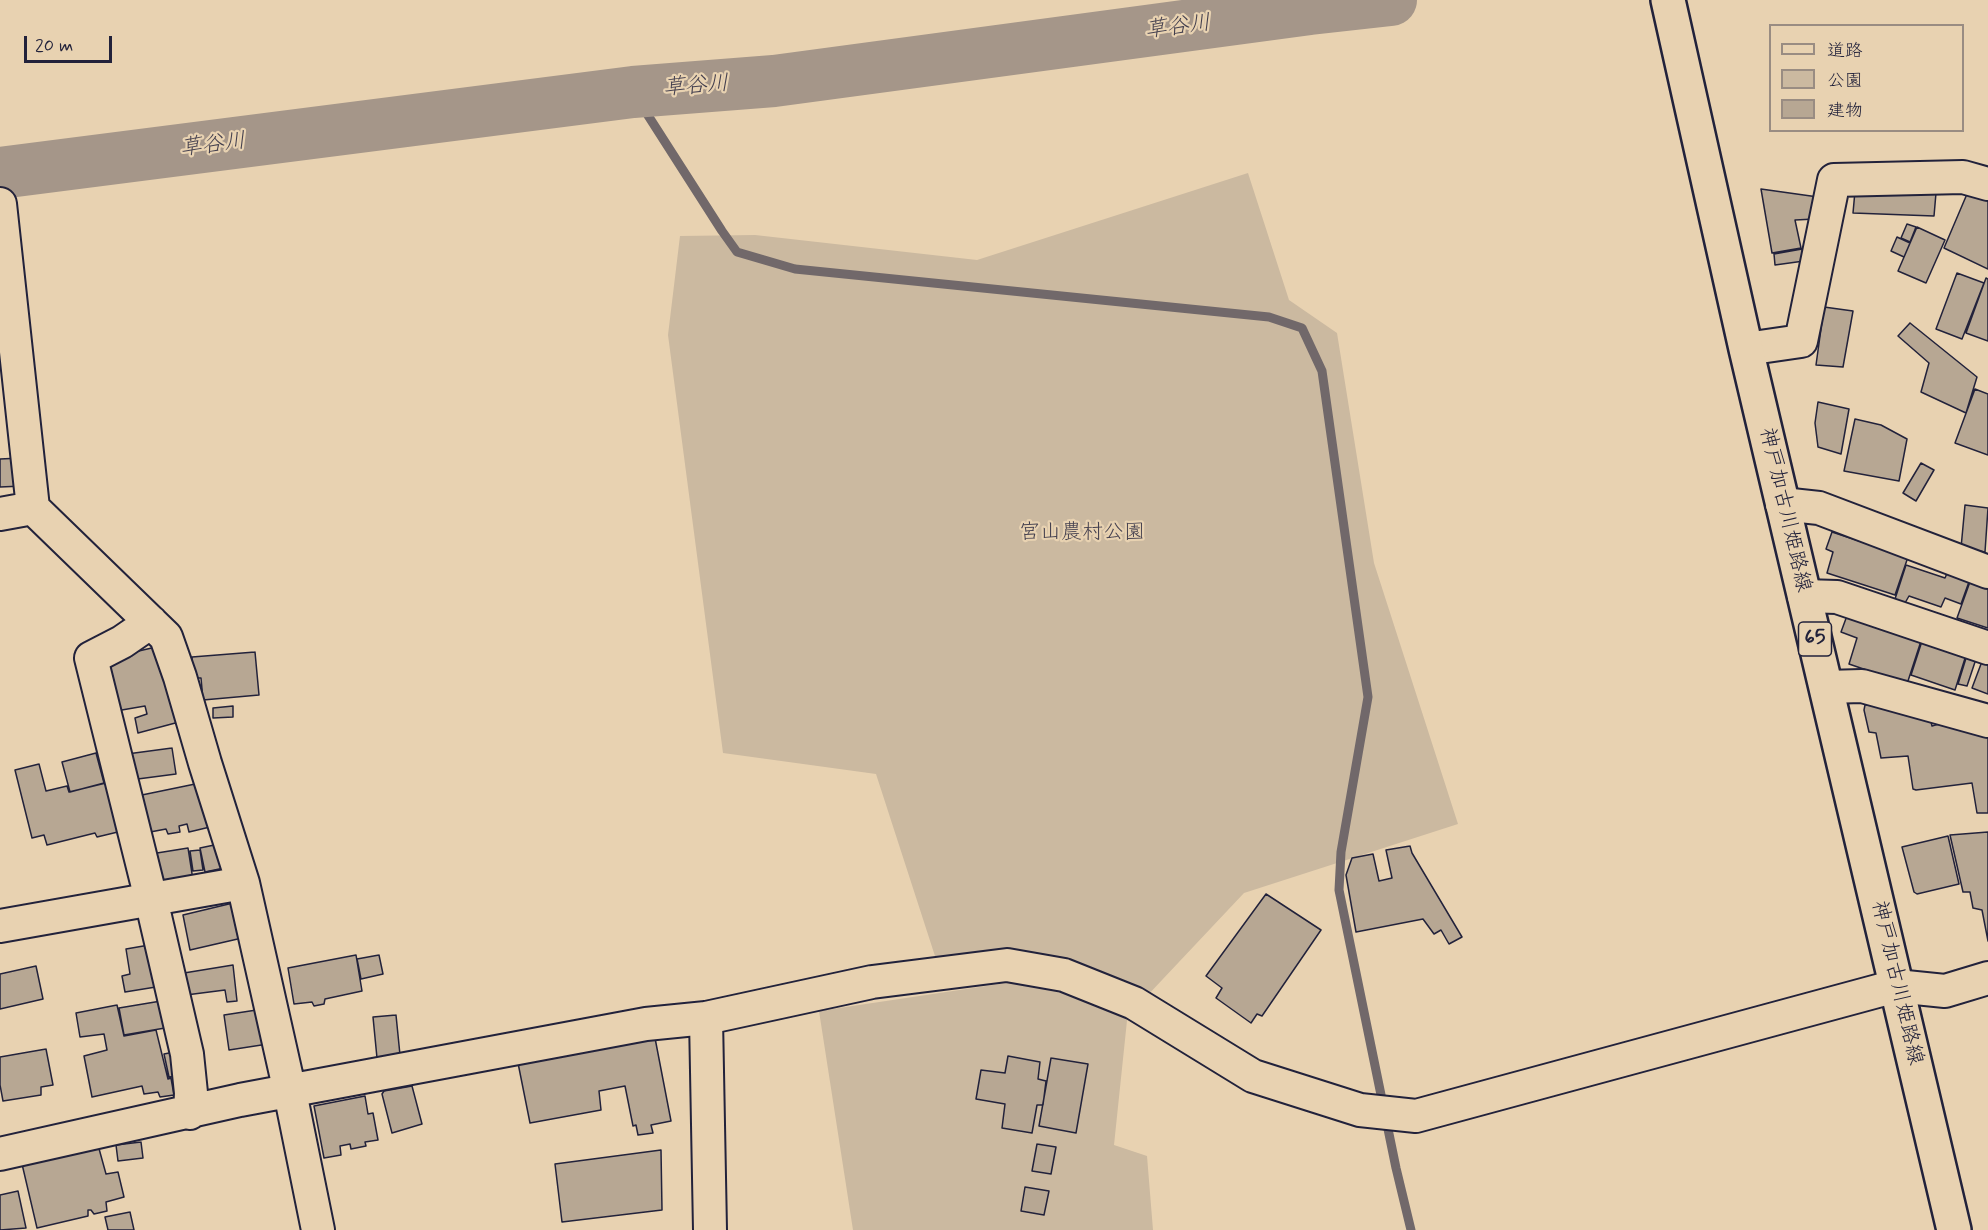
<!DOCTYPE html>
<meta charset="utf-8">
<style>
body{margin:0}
#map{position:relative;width:1988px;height:1230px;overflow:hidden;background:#e8d2b1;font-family:Mynerve,"Klee One",sans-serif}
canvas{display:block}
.legend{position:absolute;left:1769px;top:24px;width:195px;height:108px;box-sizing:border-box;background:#e8d2b1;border:2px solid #998c82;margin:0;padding:8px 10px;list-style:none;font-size:18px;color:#22223b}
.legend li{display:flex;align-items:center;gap:12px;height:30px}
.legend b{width:30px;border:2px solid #998c82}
.scale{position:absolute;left:24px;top:36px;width:88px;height:27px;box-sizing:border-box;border:3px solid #22223b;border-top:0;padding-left:8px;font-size:18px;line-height:21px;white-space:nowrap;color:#22223b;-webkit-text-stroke:4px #e8d2b1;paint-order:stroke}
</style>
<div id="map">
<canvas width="1988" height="1230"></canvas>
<ul class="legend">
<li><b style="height:8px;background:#e8d2b1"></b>道路</li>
<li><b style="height:16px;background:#cbb9a0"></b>公園</li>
<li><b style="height:16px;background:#b7a793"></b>建物</li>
</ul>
<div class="scale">20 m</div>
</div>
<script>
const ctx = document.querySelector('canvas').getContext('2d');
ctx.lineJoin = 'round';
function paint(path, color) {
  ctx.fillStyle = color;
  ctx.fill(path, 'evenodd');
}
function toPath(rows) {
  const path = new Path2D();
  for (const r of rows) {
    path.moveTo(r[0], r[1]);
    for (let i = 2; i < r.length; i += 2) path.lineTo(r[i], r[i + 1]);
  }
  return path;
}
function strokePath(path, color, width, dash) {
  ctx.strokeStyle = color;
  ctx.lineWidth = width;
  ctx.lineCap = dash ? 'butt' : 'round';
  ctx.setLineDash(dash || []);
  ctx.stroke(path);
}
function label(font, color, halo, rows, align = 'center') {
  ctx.font = font + ' Mynerve,"Klee One",sans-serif';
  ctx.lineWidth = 4.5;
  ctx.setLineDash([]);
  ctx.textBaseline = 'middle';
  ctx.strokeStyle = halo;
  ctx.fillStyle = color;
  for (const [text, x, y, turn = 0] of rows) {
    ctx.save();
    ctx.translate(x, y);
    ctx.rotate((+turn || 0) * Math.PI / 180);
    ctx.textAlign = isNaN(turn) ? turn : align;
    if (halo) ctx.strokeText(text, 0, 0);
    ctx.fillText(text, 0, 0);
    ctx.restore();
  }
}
const green = toPath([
 [1248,173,1289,300,1337,333,1374,563,1458,824,1244,893,1146,997,1038,960,946,990,876,774,723,753,668,335,680,236,755,235,977,260],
 [1013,982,1065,990,1128,1011,1114,1145,1147,1156,1153,1230,853,1230,819,1011]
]);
const stream = toPath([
 [633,92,722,231,737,252,795,269,1269,317,1302,328,1322,371,1368,697,1341,852,1339,890,1396,1168,1411,1230]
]);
const river = toPath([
 [0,173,633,92,774,81,1310,9,1391,0]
]);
const building = toPath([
 [1761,189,1818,197,1815,219,1795,220,1801,248,1772,253,1761,189],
 [1855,191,1936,193,1934,216,1853,213,1855,191],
 [1967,194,1988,200,1988,269,1944,248,1967,194],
 [1907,224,1916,227,1910,242,1901,238,1907,224],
 [1917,227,1945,240,1926,283,1898,271,1917,227],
 [1897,237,1910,243,1904,257,1891,251,1897,237],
 [1802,249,1804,261,1775,265,1774,254,1802,249],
 [1957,273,1984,283,1962,339,1936,329,1957,273],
 [1986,278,1988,279,1988,341,1966,333,1986,278],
 [1824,307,1853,311,1843,367,1816,365,1824,307],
 [1910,323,1977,377,1966,413,1921,392,1929,363,1898,336,1910,323],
 [1975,389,1988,394,1988,455,1955,443,1975,389],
 [1818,402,1849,409,1841,454,1818,447,1815,423,1818,402],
 [1855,419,1881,425,1907,439,1899,481,1844,471,1855,419],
 [21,458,23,486,0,487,0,459,21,458],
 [1921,463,1934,470,1916,501,1903,493,1921,463],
 [1965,505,1988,508,1985,552,1961,548,1965,505],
 [1832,532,1908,557,1895,595,1827,573,1833,552,1826,549,1832,532],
 [1906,565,1945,578,1948,571,1970,579,1961,604,1945,598,1941,607,1909,596,1905,603,1895,599,1906,565],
 [1971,579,1988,585,1988,628,1957,618,1971,579],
 [1848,613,1922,638,1907,684,1849,664,1857,638,1841,632,1848,613],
 [1923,638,1967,652,1955,690,1911,675,1923,638],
 [156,647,179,722,138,733,135,718,147,714,145,706,116,711,104,659,156,647],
 [255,652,259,695,203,700,201,678,192,678,192,657,255,652],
 [1967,655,1976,659,1967,686,1958,684,1967,655],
 [1984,656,1988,658,1988,694,1972,688,1984,656],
 [1898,703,1928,709,1932,726,1939,724,1988,731,1988,813,1977,813,1972,783,1916,790,1913,789,1908,756,1881,758,1876,733,1869,732,1864,710,1865,705,1898,703],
 [233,706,233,717,213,718,213,708,233,706],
 [172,748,176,774,130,780,127,754,172,748],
 [96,753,104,783,70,792,62,762,96,753],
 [39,764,46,791,67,786,69,792,110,782,122,831,97,837,95,833,47,845,44,835,32,838,15,770,39,764],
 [200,783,210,827,189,832,187,824,179,826,180,832,168,834,166,829,145,833,137,796,200,783],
 [1988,832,1988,941,1982,910,1973,908,1970,892,1963,892,1950,835,1988,832],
 [1948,836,1959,884,1917,894,1914,892,1902,847,1948,836],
 [219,844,224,868,205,872,200,848,219,844],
 [1410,846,1412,853,1462,937,1449,944,1441,930,1434,934,1423,919,1356,932,1346,875,1352,858,1373,854,1379,881,1392,878,1386,850,1410,846],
 [188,848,193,880,161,884,157,853,188,848],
 [200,850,203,870,193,871,190,851,200,850],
 [1266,894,1321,930,1262,1016,1257,1014,1251,1023,1216,998,1222,988,1206,976,1266,894],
 [233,903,242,938,190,950,183,915,233,903],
 [155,944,162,986,125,992,122,976,130,974,126,949,155,944],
 [356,955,362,991,325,999,324,1004,314,1006,312,1002,294,1004,288,968,356,955],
 [379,955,383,974,361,979,357,959,379,955],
 [233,965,237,1001,227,1002,225,990,186,995,184,973,233,965],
 [36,966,43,999,0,1009,0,974,36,966],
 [161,1001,165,1028,124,1035,119,1008,161,1001],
 [117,1005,124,1036,156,1030,168,1079,171,1078,174,1095,160,1097,158,1092,144,1094,142,1086,92,1097,84,1056,107,1050,104,1034,80,1037,76,1013,117,1005],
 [263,1009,268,1044,229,1050,224,1015,263,1009],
 [396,1015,400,1055,377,1058,373,1017,396,1015],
 [655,1038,671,1121,651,1125,653,1133,638,1135,636,1125,633,1126,625,1086,599,1091,601,1110,530,1123,518,1063,655,1038],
 [46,1049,53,1085,41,1087,41,1095,3,1101,0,1085,0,1057,46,1049],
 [174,1052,178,1076,169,1077,164,1054,174,1052],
 [1008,1056,1040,1062,1038,1079,1046,1081,1043,1105,1037,1105,1032,1133,1002,1128,1005,1104,976,1099,981,1070,1005,1073,1008,1056],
 [1051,1058,1088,1064,1076,1133,1039,1126,1051,1058],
 [412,1086,422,1124,392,1133,382,1094,384,1091,412,1086],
 [365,1096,368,1114,373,1113,378,1140,365,1142,366,1146,351,1149,350,1144,340,1146,341,1155,324,1158,314,1106,365,1096],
 [141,1142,143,1158,118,1161,116,1145,141,1142],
 [1037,1144,1056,1147,1051,1174,1032,1171,1037,1144],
 [98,1145,106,1174,118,1172,124,1197,106,1202,107,1211,94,1214,91,1210,88,1210,88,1216,37,1228,22,1164,98,1145],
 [661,1150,662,1210,562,1222,555,1164,661,1150],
 [1025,1187,1049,1191,1044,1215,1021,1211,1025,1187],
 [18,1191,26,1228,0,1230,0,1195,18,1191],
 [130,1212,134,1230,108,1230,105,1217,130,1212]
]);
const minor = toPath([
 [0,204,33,508,166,637,180,677,205,763,243,883,290,1092,318,1230],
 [1746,349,1801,341,1834,180,1963,177,1988,184],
 [1782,504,1819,508,1988,572],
 [0,514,33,508],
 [1804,596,1837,597,1988,648],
 [151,622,122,642,91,658,151,899,187,1054,191,1093,190,1113],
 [1826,687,1862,686,1988,721],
 [0,926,243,883],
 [706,1018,710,1230],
 [0,1154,240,1100,646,1024,706,1018,872,982,1007,965,1064,975,1134,1003,1253,1076,1360,1110,1416,1116,1896,986,1945,991,1988,978]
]);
const major = toPath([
 [1668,0,1746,349,1954,1230]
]);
const shields = [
 [1815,639,33]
];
const shieldNames = [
 ["65",1815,639]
];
const streetNames = [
 ["神戸加古川姫路線",1784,510,77],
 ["神戸加古川姫路線",1896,983,77]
];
const parkNames = [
 ["宮山農村公園",1082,534]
];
const waterNames = [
 ["草谷川",1178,28,-7],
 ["草谷川",696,87,-4],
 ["草谷川",213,146,-7]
];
paint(green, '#cbb9a0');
strokePath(stream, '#71686a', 9);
strokePath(river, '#a59689', 52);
paint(building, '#b7a793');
strokePath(building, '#22223b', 1.5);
strokePath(minor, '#22223b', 36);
strokePath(major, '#22223b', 38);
strokePath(minor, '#e8d2b1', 32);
strokePath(major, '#e8d2b1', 33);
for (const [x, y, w] of shields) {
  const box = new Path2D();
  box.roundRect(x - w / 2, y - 17, w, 34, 4.5);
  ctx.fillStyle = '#e8d2b1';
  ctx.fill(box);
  strokePath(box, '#22223b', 1.5);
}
label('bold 20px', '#22223b', null, shieldNames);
label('21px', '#22223b', '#e8d2b1', streetNames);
label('21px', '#44404f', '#e8d2b1', parkNames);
label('italic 22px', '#433f4e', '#e8d2b1', waterNames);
</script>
